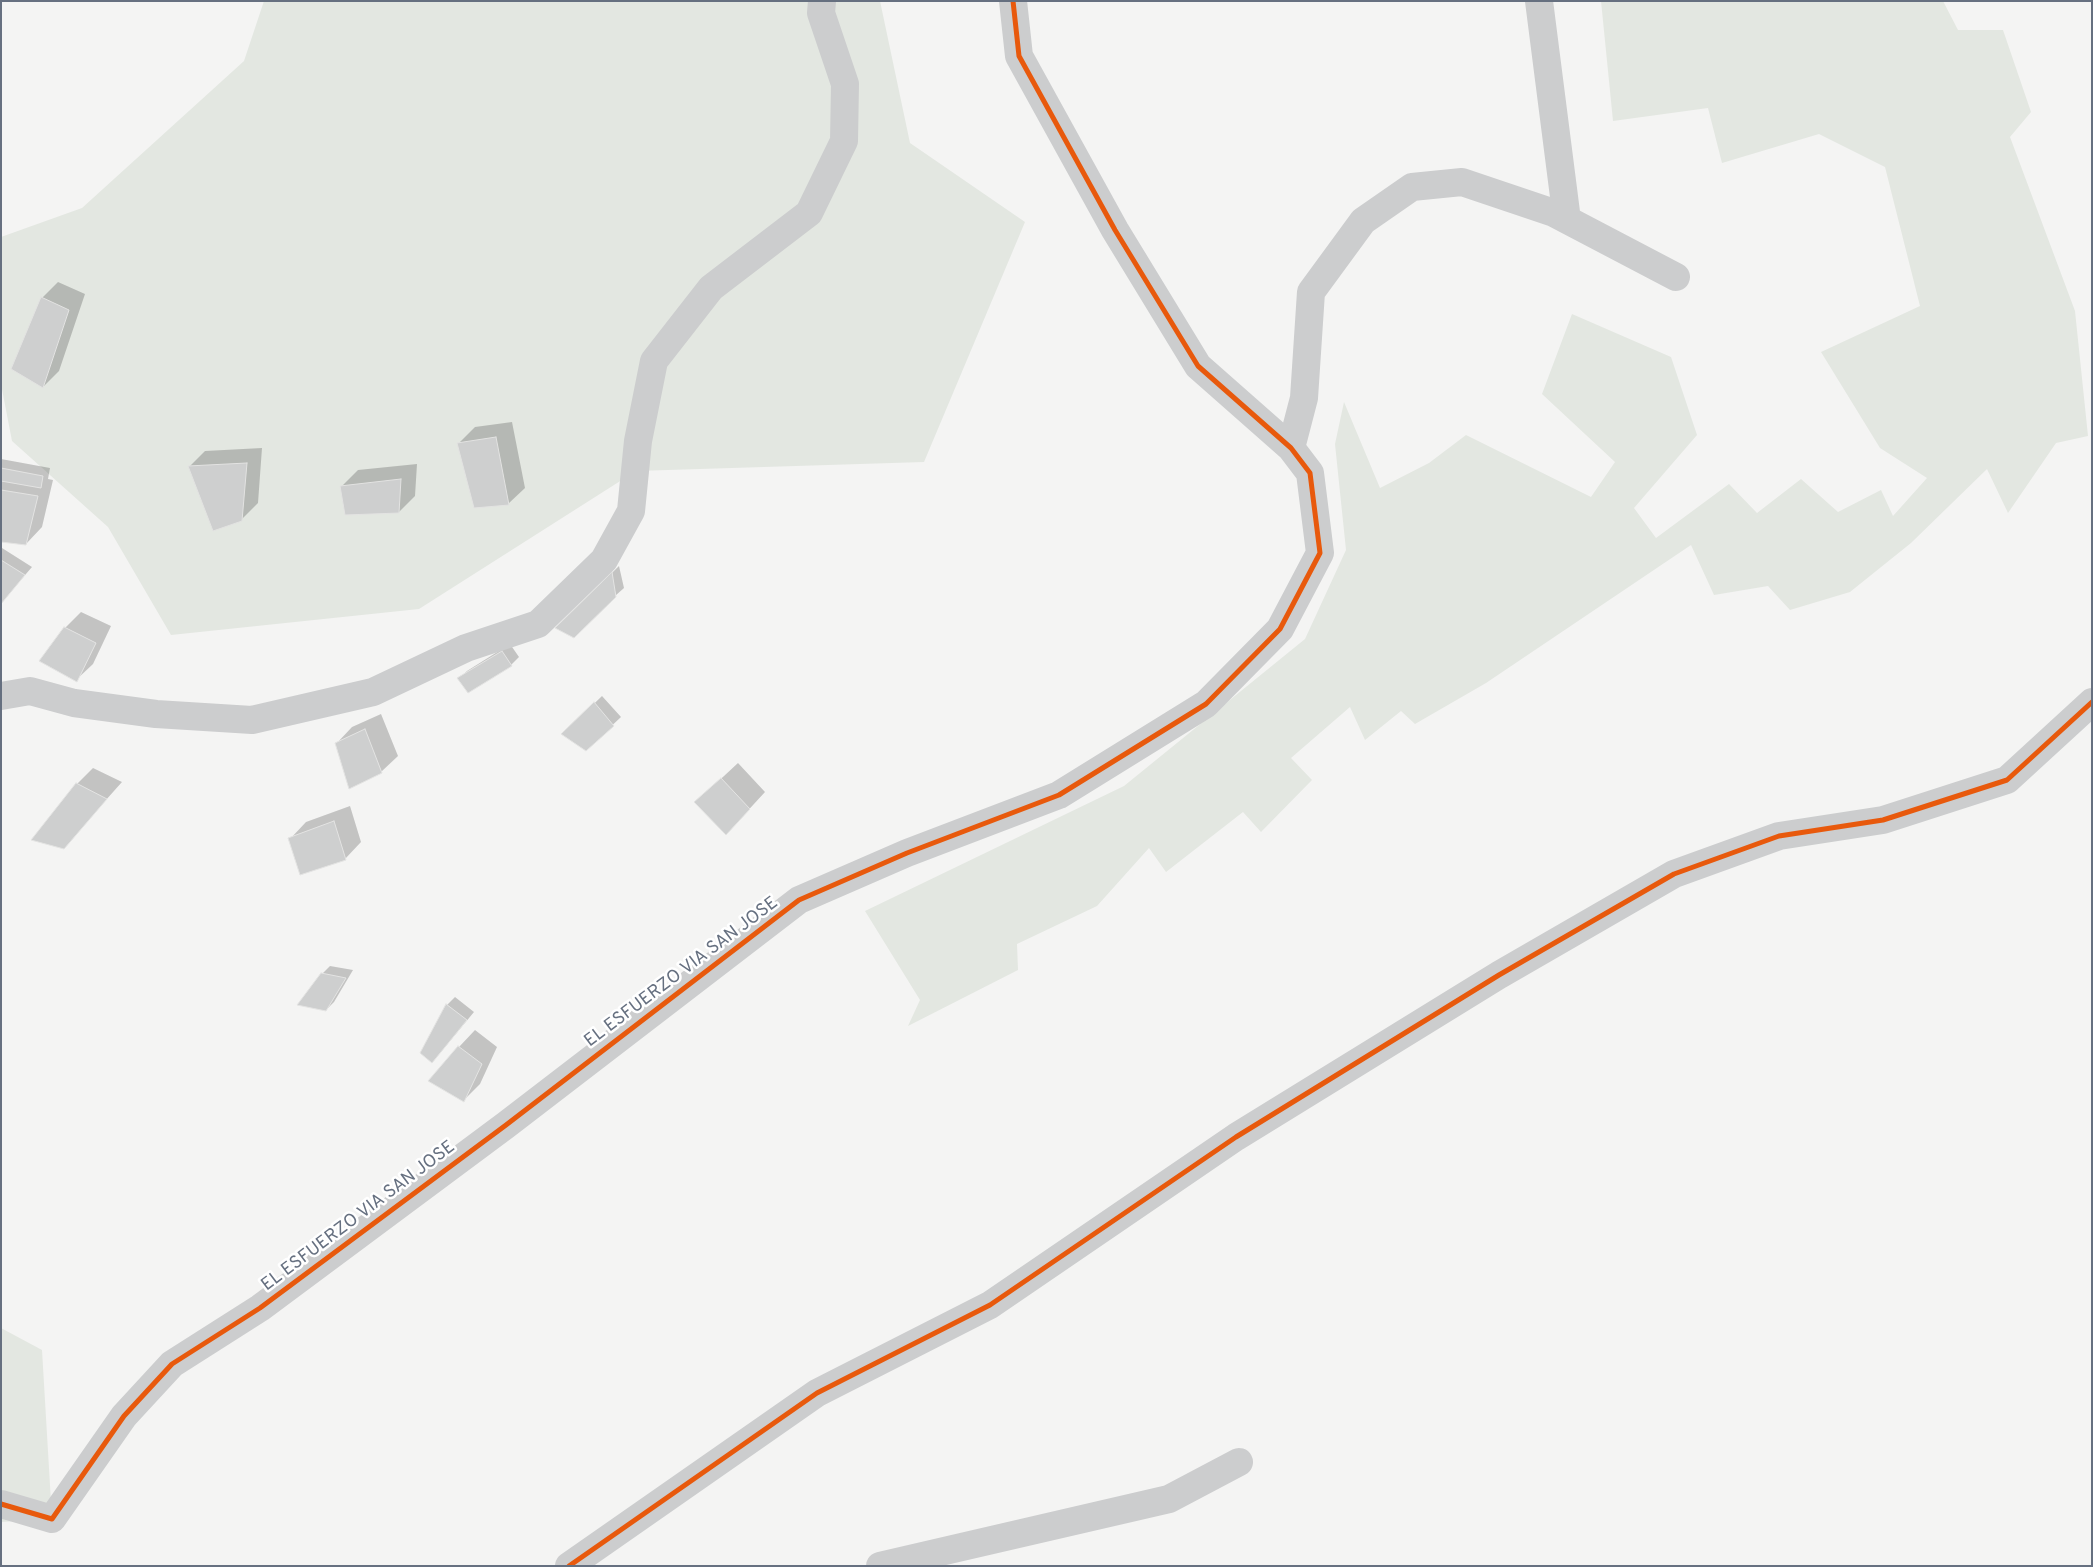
<!DOCTYPE html>
<style>
body{margin:0}
#map{position:relative;width:2093px;height:1567px;overflow:hidden;background:#f4f4f3;font-family:Overpass,sans-serif}
canvas{display:block}
.frame{position:absolute;inset:0;border:2px solid #667080;pointer-events:none}
</style>
<div id="map">
<canvas width="2093" height="1567"></canvas>
<div class="frame"></div>
</div>
<script>
const ctx = document.querySelector('canvas').getContext('2d');
ctx.lineJoin = 'round';
function paint(path, color) {
  ctx.fillStyle = color;
  ctx.fill(path, 'evenodd');
}
function toPath(rows) {
  const path = new Path2D();
  for (const r of rows) {
    path.moveTo(r[0], r[1]);
    for (let i = 2; i < r.length; i += 2) path.lineTo(r[i], r[i + 1]);
  }
  return path;
}
function strokePath(path, color, width, dash) {
  ctx.strokeStyle = color;
  ctx.lineWidth = width;
  ctx.lineCap = dash ? 'butt' : 'round';
  ctx.setLineDash(dash || []);
  ctx.stroke(path);
}
function label(font, color, halo, rows, align = 'center') {
  ctx.font = font + ' Overpass,sans-serif';
  ctx.lineWidth = 5;
  ctx.setLineDash([]);
  ctx.textBaseline = 'middle';
  ctx.strokeStyle = halo;
  ctx.fillStyle = color;
  for (const [text, x, y, turn = 0] of rows) {
    ctx.save();
    ctx.translate(x, y);
    ctx.rotate((+turn || 0) * Math.PI / 180);
    ctx.textAlign = isNaN(turn) ? turn : align;
    if (halo) ctx.strokeText(text, 0, 0);
    ctx.fillText(text, 0, 0);
    ctx.restore();
  }
}
const green = toPath([
 [264,1,880,1,910,143,1025,222,924,462,636,471,419,609,171,635,108,527,12,441,1,384,1,237,82,208,244,61],
 [1601,1,1943,1,1958,30,2003,30,2031,112,2010,137,2075,311,2088,436,2056,443,2008,513,1987,469,1911,543,1850,592,1790,610,1768,586,1714,595,1691,545,1486,683,1415,724,1401,711,1365,740,1350,707,1291,758,1312,780,1261,832,1243,812,1166,872,1149,848,1097,906,1017,944,1018,970,908,1026,920,1000,865,911,1124,786,1305,639,1346,550,1335,444,1344,402,1380,488,1429,463,1466,435,1591,497,1615,462,1542,394,1572,314,1671,357,1697,435,1634,508,1656,538,1729,484,1757,513,1801,479,1838,512,1881,490,1893,516,1927,478,1880,448,1821,352,1920,306,1885,167,1819,134,1722,163,1708,108,1613,121],
 [1,1328,42,1350,52,1519,1,1522]
]);
const shadow = toPath([
 [58,282,85,294,59,371,43,387,42,298],
 [512,422,525,488,508,504,458,444,475,427],
 [262,448,258,503,241,520,189,467,205,451],
 [1,459,50,468,48,479,53,480,42,527,26,544,1,541],
 [417,464,415,496,399,512,342,486,358,470],
 [2,548,32,567,1,603,1,548],
 [619,566,624,588,615,596,557,627],
 [81,612,111,626,93,664,76,680,65,628],
 [510,644,519,657,511,665,459,679,467,671],
 [602,696,621,717,586,750,563,734],
 [381,714,398,756,381,772,336,744,352,727],
 [738,763,765,792,742,817,696,802],
 [93,768,122,782,64,847,77,784],
 [350,806,361,842,345,859,290,839,306,822],
 [330,966,353,970,334,1002,326,1010,322,974],
 [455,997,474,1012,440,1053,421,1052,447,1005],
 [475,1030,497,1047,480,1084,464,1100,459,1047]
]);
const building = toPath([
 [41,297,69,310,43,388,11,369,41,297],
 [496,437,509,505,474,508,457,443,496,437],
 [247,463,242,521,213,531,188,466,247,463],
 [1,468,43,476,41,488,1,481,1,468],
 [401,479,399,513,345,515,340,486,401,479],
 [1,490,38,496,26,545,1,542,1,490],
 [1,560,25,575,1,604,1,560],
 [612,572,616,597,574,638,555,628,612,572],
 [64,627,96,643,77,682,39,661,64,627],
 [502,651,512,666,468,693,457,678,502,651],
 [594,702,614,726,586,751,561,734,594,702],
 [365,729,382,773,349,789,335,743,365,729],
 [721,778,750,809,726,835,694,802,721,778],
 [76,783,107,799,64,849,31,840,76,783],
 [334,821,346,860,300,875,288,838,334,821],
 [321,973,346,978,326,1011,297,1005,321,973],
 [446,1004,467,1020,432,1063,420,1053,446,1004],
 [458,1046,482,1064,464,1102,428,1081,458,1046]
]);
const minor = toPath([
 [1539,1,1567,220],
 [1291,448,1304,398,1311,292,1363,221,1412,187,1462,182,1554,213,1676,277],
 [1,696,30,691,74,703,156,714,252,720,373,692,466,648,538,624,604,560,631,511,638,441,654,361,711,288,809,213,844,141,845,84,821,13,822,1],
 [1,1504,52,1519,124,1416,172,1364,260,1308,506,1125,799,900,907,853,1059,795,1206,704,1280,629,1320,553,1310,473,1291,448,1198,366,1115,230,1019,56,1013,1],
 [569,1566,817,1393,990,1305,1236,1137,1499,975,1674,874,1779,836,1883,820,2007,780,2092,702],
 [880,1566,1169,1499,1239,1462]
]);
const cycleway = toPath([
 [1,1504,52,1519,124,1416,172,1364,260,1308,506,1125,799,900,907,853,1059,795,1206,704,1280,629,1320,553,1310,473,1291,448,1198,366,1115,230,1019,56,1013,1],
 [569,1566,817,1393,990,1305,1236,1137,1499,975,1674,874,1779,836,1883,820,2007,780,2092,702]
]);
const streetNames = [
 ["EL ESFUERZO VIA SAN JOSE",682,973,-37],
 ["EL ESFUERZO VIA SAN JOSE",359,1217,-37]
];
paint(green, '#e3e7e1');
paint(shadow, '#0003');
paint(building, '#cecfcf');
strokePath(building, '#e3e3e2', 1);
strokePath(minor, '#cccdce', 28);
strokePath(cycleway, '#e8590c', 5);
label('18px', '#667080', '#fff', streetNames);
</script>
